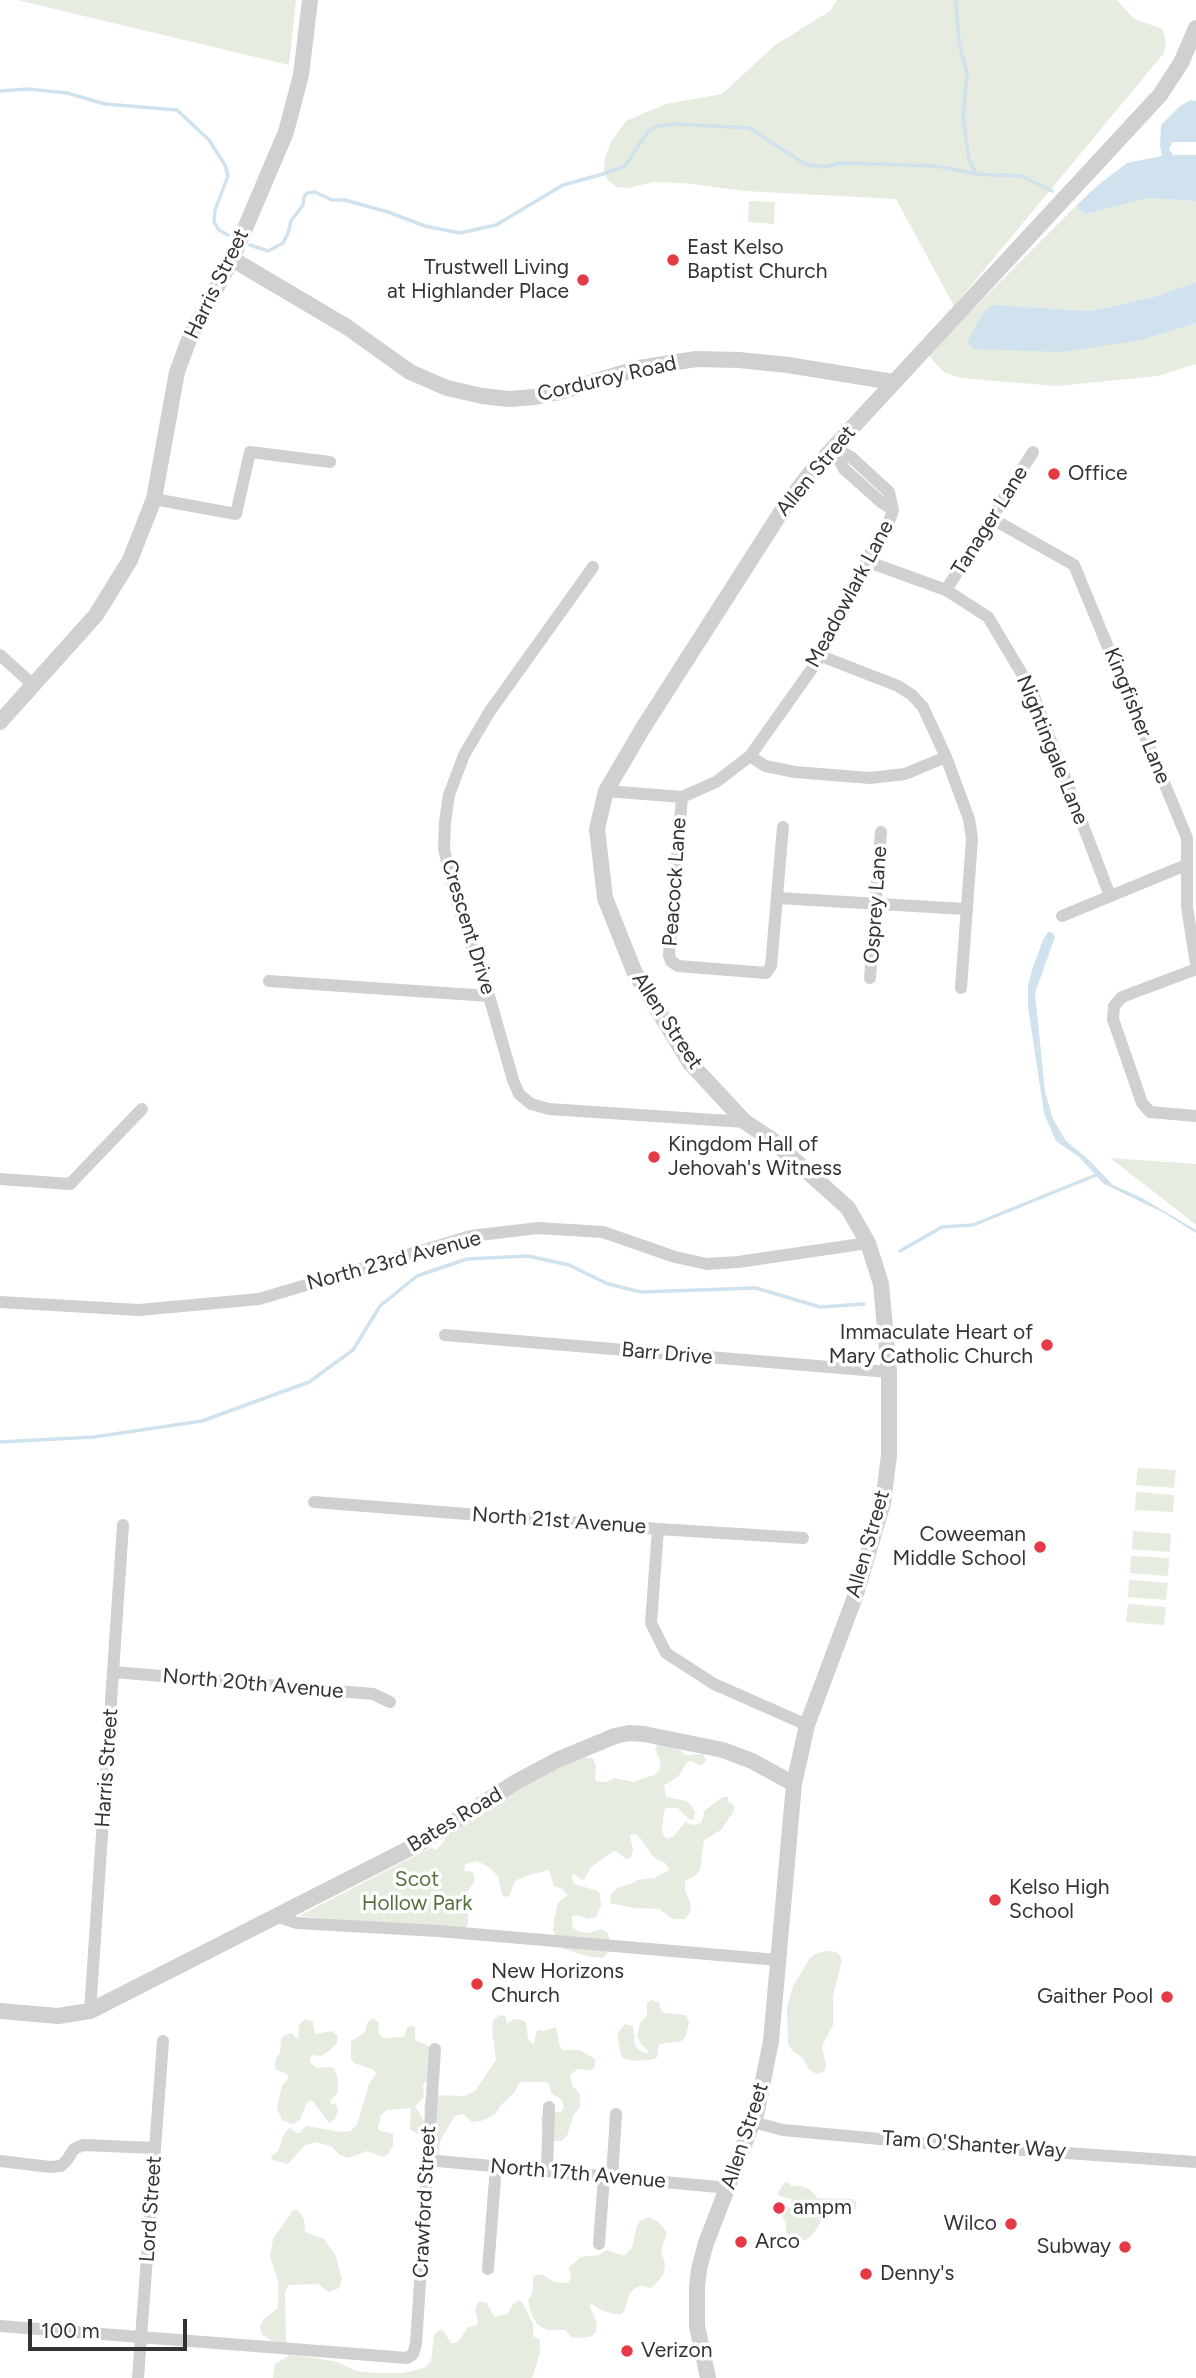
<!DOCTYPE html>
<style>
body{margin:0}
#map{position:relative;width:1196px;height:2378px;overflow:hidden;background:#fff;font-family:Figtree,sans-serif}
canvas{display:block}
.scale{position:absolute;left:28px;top:2319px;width:159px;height:32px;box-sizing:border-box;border:4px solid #333;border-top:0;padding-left:9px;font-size:21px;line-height:24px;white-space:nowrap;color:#333;-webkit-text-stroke:5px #fff;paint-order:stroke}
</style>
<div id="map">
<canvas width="1196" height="2378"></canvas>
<div class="scale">100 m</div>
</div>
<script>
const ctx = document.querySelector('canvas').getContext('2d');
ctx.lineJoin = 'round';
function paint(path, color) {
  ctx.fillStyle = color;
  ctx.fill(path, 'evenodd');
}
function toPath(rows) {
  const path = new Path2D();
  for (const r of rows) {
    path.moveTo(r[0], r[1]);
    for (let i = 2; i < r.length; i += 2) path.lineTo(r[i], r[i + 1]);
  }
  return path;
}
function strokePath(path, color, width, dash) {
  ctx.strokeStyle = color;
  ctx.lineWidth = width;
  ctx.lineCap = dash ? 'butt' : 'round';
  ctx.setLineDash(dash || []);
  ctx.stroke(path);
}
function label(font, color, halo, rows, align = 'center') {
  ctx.font = font + ' Figtree,sans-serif';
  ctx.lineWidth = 7;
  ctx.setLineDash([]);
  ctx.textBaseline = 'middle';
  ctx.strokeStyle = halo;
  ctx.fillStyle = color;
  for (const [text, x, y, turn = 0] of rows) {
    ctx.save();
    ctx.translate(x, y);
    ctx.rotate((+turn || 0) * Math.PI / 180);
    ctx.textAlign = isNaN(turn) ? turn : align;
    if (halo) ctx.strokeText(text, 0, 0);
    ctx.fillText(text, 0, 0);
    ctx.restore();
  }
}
const green = toPath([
 [14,0,296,0,289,65,17,0],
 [837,0,1117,0,1134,19,1163,29,1166,44,1164,53,954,306,896,199,744,191,684,183,653,182,628,188,617,187,608,181,604,171,605,158,611,142,626,121,666,104,722,94,774,46,830,11],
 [1149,198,1196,201,1196,282,1154,297,1090,311,993,305,1142,340,1196,323,1196,364,1158,376,1057,386,960,378,944,372,936,364,928,354,1078,204,1079,211,1086,214],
 [749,201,775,202,774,224,748,222],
 [1110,1158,1196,1164,1196,1225,1167,1202],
 [1138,1468,1176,1470,1174,1488,1136,1485],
 [1136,1492,1174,1495,1173,1512,1135,1510],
 [1133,1531,1171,1534,1170,1552,1132,1549],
 [1131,1556,1169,1558,1168,1576,1130,1573],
 [1129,1580,1168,1583,1166,1600,1128,1597],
 [1128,1604,1166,1607,1164,1625,1126,1622],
 [659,1742,672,1744,686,1755,703,1754,706,1760,701,1766,691,1761,687,1762,678,1777,664,1785,666,1797,687,1801,695,1811,694,1819,690,1820,678,1808,666,1808,664,1812,662,1832,666,1839,674,1836,685,1822,693,1825,701,1823,705,1810,723,1797,728,1797,728,1801,735,1806,732,1814,721,1830,704,1840,700,1870,695,1876,685,1881,685,1890,691,1905,690,1913,685,1919,673,1919,659,1909,634,1908,610,1903,611,1894,617,1888,634,1883,637,1880,655,1878,669,1870,665,1863,653,1857,641,1839,635,1834,630,1835,633,1851,630,1858,626,1859,616,1851,612,1852,590,1868,585,1879,581,1880,575,1874,571,1876,574,1884,598,1891,600,1895,601,1905,596,1917,588,1919,576,1915,572,1916,572,1924,573,1928,580,1932,588,1933,601,1929,608,1933,611,1949,603,1958,586,1956,562,1948,559,1945,553,1929,554,1920,558,1903,568,1895,562,1889,554,1886,549,1870,525,1876,515,1881,509,1896,505,1897,502,1894,498,1876,489,1867,477,1861,465,1864,464,1871,473,1872,475,1880,468,1891,468,1923,464,1930,299,1916,432,1847,435,1850,442,1844,452,1824,495,1794,581,1757,593,1758,596,1766,595,1778,597,1782,606,1782,615,1778,633,1782,654,1775,660,1769,660,1760,655,1749],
 [830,1951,838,1953,842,1960,833,1996,833,2025,822,2046,826,2067,824,2071,817,2074,809,2070,803,2058,793,2051,788,2044,787,2007,793,1986,810,1958,817,1953],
 [651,2000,659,2002,661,2010,664,2013,686,2015,689,2023,686,2035,682,2041,660,2044,658,2048,658,2056,654,2059,637,2061,624,2059,621,2056,617,2034,625,2024,633,2026,635,2046,638,2049,645,2053,649,2052,641,2044,637,2036,640,2023,647,2016,647,2003],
 [500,2015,505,2016,507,2024,514,2019,523,2020,526,2023,528,2039,534,2045,536,2032,539,2030,543,2031,556,2027,560,2047,563,2050,580,2050,595,2059,595,2067,591,2070,578,2069,572,2073,570,2076,572,2085,580,2094,580,2107,573,2116,567,2136,561,2141,551,2141,543,2132,541,2117,553,2112,561,2112,564,2108,562,2100,551,2093,549,2084,545,2082,520,2082,514,2093,502,2104,495,2114,481,2121,472,2122,463,2114,455,2116,440,2141,439,2153,437,2156,433,2154,424,2108,426,2099,434,2095,464,2096,475,2091,496,2060,492,2029,493,2020],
 [373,2018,379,2023,378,2031,382,2038,404,2037,407,2028,411,2026,415,2027,415,2040,431,2047,429,2079,423,2085,424,2097,415,2106,425,2123,425,2131,417,2134,410,2129,411,2108,387,2110,381,2115,378,2128,380,2131,393,2134,393,2146,387,2155,383,2157,367,2151,349,2158,340,2155,331,2146,315,2142,304,2146,288,2164,272,2160,271,2156,278,2151,284,2134,290,2127,296,2133,300,2133,306,2126,341,2132,350,2131,357,2125,369,2084,376,2074,374,2070,354,2063,351,2059,351,2041,365,2032,367,2023],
 [305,2019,313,2022,315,2034,332,2031,338,2036,337,2043,328,2052,320,2056,312,2055,310,2059,310,2063,317,2068,330,2067,334,2068,337,2076,338,2092,330,2101,332,2105,336,2103,338,2111,335,2119,329,2123,312,2100,306,2104,300,2120,293,2124,282,2120,277,2108,282,2085,289,2078,287,2074,275,2069,275,2061,280,2053,281,2040,283,2036,292,2033,294,2037,298,2038,299,2025],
 [786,2181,792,2186,801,2186,809,2189,818,2198,853,2199,856,2202,856,2209,849,2214,824,2218,813,2234,807,2239,799,2242,791,2239,786,2232,786,2223,782,2216,783,2212,791,2207,791,2199,779,2196,778,2192],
 [297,2209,304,2219,305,2232,324,2239,336,2256,342,2280,339,2288,328,2292,318,2284,289,2285,285,2292,286,2343,279,2346,261,2334,260,2326,264,2319,278,2308,278,2281,270,2257,273,2239,293,2210],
 [649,2217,657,2221,667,2232,661,2251,665,2264,664,2273,655,2285,650,2288,641,2285,634,2289,629,2295,625,2310,622,2314,613,2314,599,2309,592,2304,589,2305,597,2323,596,2332,590,2337,572,2338,565,2330,547,2330,537,2324,531,2313,528,2300,533,2291,533,2276,542,2274,554,2282,568,2283,571,2278,569,2267,581,2257,599,2255,607,2250,624,2256,632,2248,637,2226,640,2221],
 [479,2301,487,2303,494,2317,507,2314,514,2303,518,2301,522,2302,533,2324,533,2336,540,2340,540,2353,532,2378,273,2378,275,2364,290,2355,316,2358,337,2362,356,2371,374,2373,403,2373,424,2368,431,2362,434,2335,438,2331,442,2329,451,2343,455,2343,459,2341,468,2327,477,2325,478,2321,475,2309]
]);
const water = toPath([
 [1191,100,1196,101,1196,142,1173,142,1169,149,1173,155,1196,155,1196,201,1149,198,1086,214,1079,211,1078,204,1098,185,1127,163,1162,156,1160,146,1161,125,1180,106],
 [1196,282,1196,323,1142,340,1061,352,974,349,967,342,984,312,993,305,1090,311,1154,297],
 [1048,932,1053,933,1055,937,1035,993,1045,1092,1053,1119,1066,1141,1088,1159,1113,1185,1142,1198,1196,1230,1196,1233,1164,1213,1104,1184,1079,1157,1056,1141,1044,1113,1028,1007,1028,985,1033,967,1043,940]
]);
const stream = toPath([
 [956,0,959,42,967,74,963,117,969,160,976,173],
 [0,91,28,89,67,93,105,104,177,110,209,140,225,165,228,176,215,210,214,222,219,230,228,235],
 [250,245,268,251,283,243,288,233,291,221,303,205,304,197,307,193,315,192,332,200,345,200,388,212,425,226,460,233,496,225,563,185,603,174,625,166,649,130,657,126,676,124,749,128,805,164,823,167,841,163,937,166,976,174,1021,176,1052,191],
 [900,1251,942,1227,973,1225,1096,1175],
 [0,1442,94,1437,202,1421,309,1382,353,1350,380,1306,417,1276,467,1259,528,1256,569,1265,608,1284,641,1292,756,1288,820,1307,864,1304]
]);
const minor = toPath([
 [833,447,844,469,881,502,893,510],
 [154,499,236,514,250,452,330,462],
 [991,518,1074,565,1187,838,1187,907,1196,964],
 [866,561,946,590,988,617,1031,689,1110,896],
 [593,567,490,711,464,755,449,795,445,822,444,849,455,896,489,996,513,1080,519,1094,531,1104,549,1109,745,1122],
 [946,590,1033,452],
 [0,655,33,685],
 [821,656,898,686,912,695,923,707,946,757,969,819,972,839,961,988],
 [750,756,765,766,795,772,870,778,905,774,946,757],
 [606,791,682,797,716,782,750,756,821,656,866,561,889,522,893,510,889,492,851,457,833,447],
 [682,797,669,955,671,961,678,966,766,973,771,966,783,827],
 [778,898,965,909],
 [1062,916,1186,865],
 [1196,969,1122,997,1114,1006,1113,1019,1142,1103,1150,1112,1196,1116],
 [870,978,881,832],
 [269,981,489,996],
 [0,1179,70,1184,142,1109],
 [0,1302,139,1310,259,1299,471,1236,538,1228,603,1232,675,1257,707,1264,738,1262,868,1243],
 [445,1335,889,1372],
 [314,1502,658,1529,803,1538],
 [658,1529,651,1623,666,1653,714,1684,807,1725],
 [114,1672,373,1694,390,1702],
 [278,1917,297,1923,438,1931,778,1960],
 [90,2011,123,1525],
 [753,2122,783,2130,923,2143,1196,2162],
 [427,2160,729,2188],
 [0,2161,50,2167,61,2166,67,2160,74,2149,83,2145,155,2148],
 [547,2171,549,2107],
 [612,2177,616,2114],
 [599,2244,604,2176],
 [488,2269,496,2166],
 [0,2326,407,2358,413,2354,416,2344,435,2049],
 [138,2378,163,2041]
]);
const tertiary = toPath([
 [232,259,347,327,410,372,447,388,482,396,509,399,535,397,560,392,639,368,696,359,739,360,788,365,893,382],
 [0,722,96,615,130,560,154,499,177,372,190,337,232,259,286,132,301,75,310,0],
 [0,2011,58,2016,90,2011,424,1841,516,1782,557,1760,615,1736,629,1733,644,1734,723,1750,752,1761,794,1784],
 [708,2378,697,2326,697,2287,699,2269,706,2243,757,2111,771,2041,794,1784,807,1725,856,1594,883,1503,889,1455,889,1372,881,1284,868,1243,848,1208,771,1139,745,1122,690,1063,634,971,605,898,597,829,606,791,643,728,785,506,811,472,1160,95,1181,63,1196,28]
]);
const markers = [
 [673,260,7,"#e63946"],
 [583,280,7,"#e63946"],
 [1054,474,7,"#e63946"],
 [654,1157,7,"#e63946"],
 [1047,1345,7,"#e63946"],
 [1040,1547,7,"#e63946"],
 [995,1900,7,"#e63946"],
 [477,1984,7,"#e63946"],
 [1167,1997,7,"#e63946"],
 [779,2208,7,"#e63946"],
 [1011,2224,7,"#e63946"],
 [741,2242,7,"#e63946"],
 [1125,2247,7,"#e63946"],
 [866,2274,7,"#e63946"],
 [627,2351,7,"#e63946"]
];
const poiNames = [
 ["East Kelso",687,248],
 ["Baptist Church",687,272],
 ["Trustwell Living",569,268,"right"],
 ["at Highlander Place",569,292,"right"],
 ["Office",1068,474],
 ["Kingdom Hall of",668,1145],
 ["Jehovah's Witness",668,1169],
 ["Immaculate Heart of",1033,1333,"right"],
 ["Mary Catholic Church",1033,1357,"right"],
 ["Coweeman",1026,1535,"right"],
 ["Middle School",1026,1559,"right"],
 ["Kelso High",1009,1888],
 ["School",1009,1912],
 ["New Horizons",491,1972],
 ["Church",491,1996],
 ["Gaither Pool",1153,1997,"right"],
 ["ampm",793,2208],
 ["Wilco",997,2224,"right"],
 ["Arco",755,2242],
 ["Subway",1111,2247,"right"],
 ["Denny's",880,2274],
 ["Verizon",641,2351]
];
const streetNames = [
 ["Harris Street",217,284,-64],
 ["Corduroy Road",607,379,-13],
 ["Allen Street",816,471,-50],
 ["Tanager Lane",990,521,-58],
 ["Meadowlark Lane",850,594,-62],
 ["Kingfisher Lane",1137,716,68],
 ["Nightingale Lane",1052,750,68],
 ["Peacock Lane",675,882,-86],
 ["Osprey Lane",876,905,-86],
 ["Crescent Drive",468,927,73],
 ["Allen Street",667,1021,57],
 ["North 23rd Avenue",394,1261,-15],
 ["Barr Drive",667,1354,5],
 ["North 21st Avenue",559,1521,4],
 ["Allen Street",868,1544,-74],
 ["North 20th Avenue",253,1684,5],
 ["Harris Street",107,1768,-86],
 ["Bates Road",455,1820,-31],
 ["Allen Street",745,2136,-72],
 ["Tam O'Shanter Way",974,2145,4],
 ["North 17th Avenue",578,2174,5],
 ["Crawford Street",425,2202,-87],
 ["Lord Street",151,2209,-86]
];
const parkNames = [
 ["Scot",417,1880],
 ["Hollow Park",417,1904]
];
paint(green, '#e6ecdf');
paint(water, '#cfe2ee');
strokePath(stream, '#cfe2ee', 3.5);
strokePath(minor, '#d0d0d0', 12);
strokePath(tertiary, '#d0d0d0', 16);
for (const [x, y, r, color] of markers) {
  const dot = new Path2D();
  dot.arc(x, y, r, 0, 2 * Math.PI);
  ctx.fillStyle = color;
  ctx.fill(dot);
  strokePath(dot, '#fff', 2.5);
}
label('21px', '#333', '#fff', poiNames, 'left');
label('21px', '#333', '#fff', streetNames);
label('21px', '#56703f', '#fff', parkNames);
</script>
